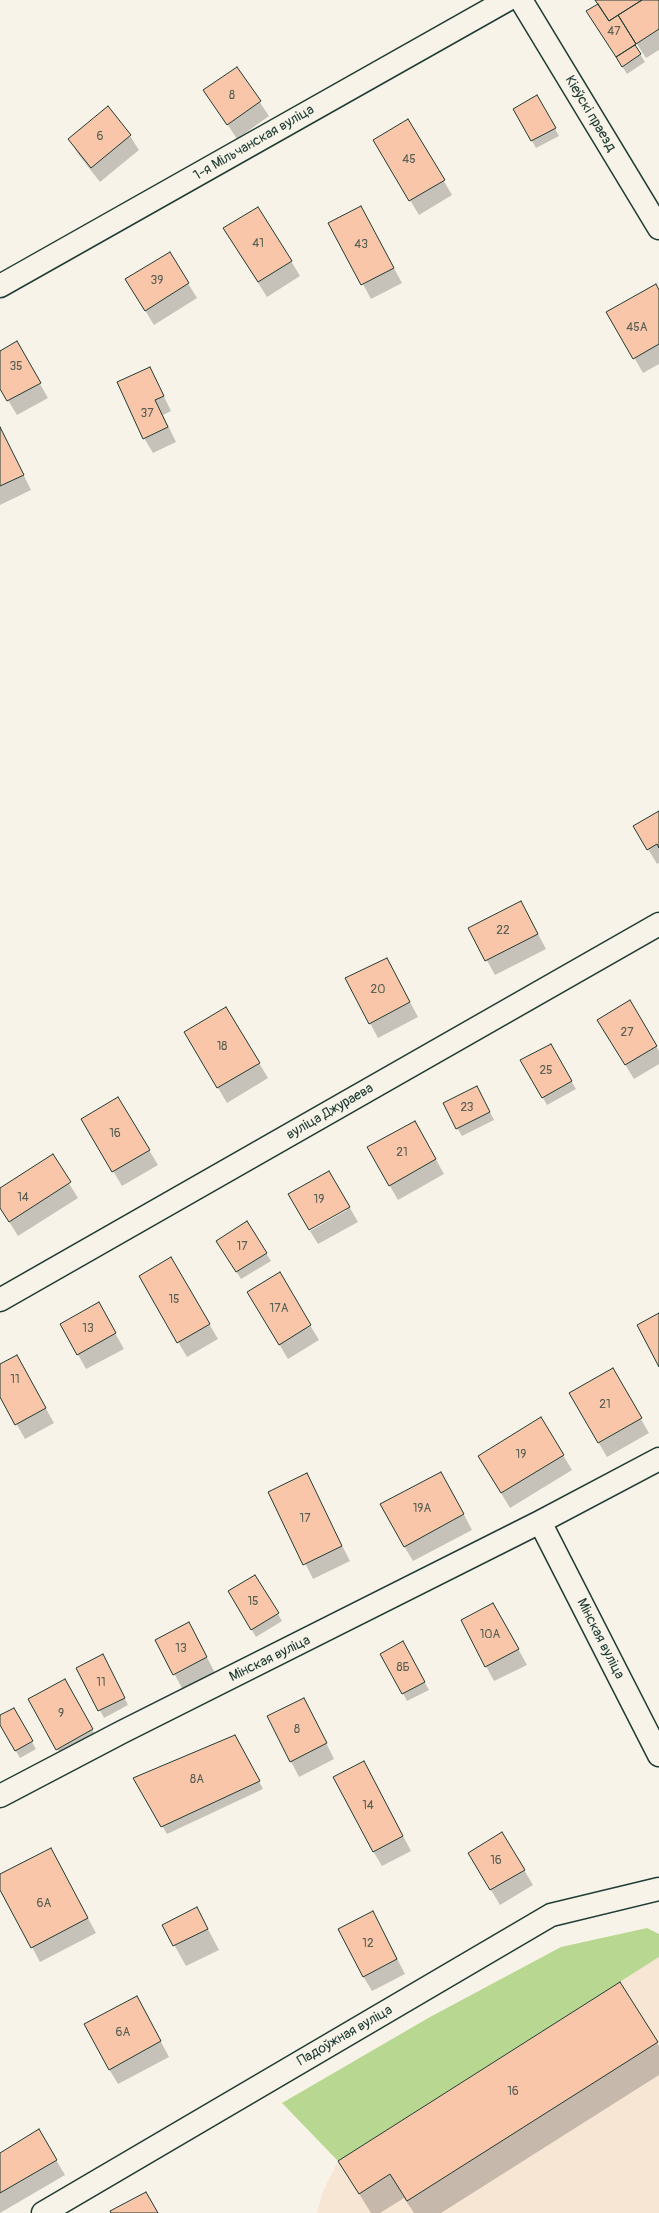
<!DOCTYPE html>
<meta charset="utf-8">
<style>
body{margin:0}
canvas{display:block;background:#f7f3e8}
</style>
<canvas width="659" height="2213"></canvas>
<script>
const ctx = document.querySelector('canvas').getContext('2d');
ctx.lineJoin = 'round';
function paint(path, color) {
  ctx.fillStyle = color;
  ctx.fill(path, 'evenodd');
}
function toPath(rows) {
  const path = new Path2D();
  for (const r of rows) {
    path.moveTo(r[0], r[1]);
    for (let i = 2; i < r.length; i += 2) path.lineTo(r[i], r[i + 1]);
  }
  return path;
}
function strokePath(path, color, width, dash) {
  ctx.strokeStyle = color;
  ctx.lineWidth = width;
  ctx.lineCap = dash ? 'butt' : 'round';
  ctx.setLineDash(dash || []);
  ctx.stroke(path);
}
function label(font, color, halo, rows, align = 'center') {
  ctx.font = font + ' Pangolin,sans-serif';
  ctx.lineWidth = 3;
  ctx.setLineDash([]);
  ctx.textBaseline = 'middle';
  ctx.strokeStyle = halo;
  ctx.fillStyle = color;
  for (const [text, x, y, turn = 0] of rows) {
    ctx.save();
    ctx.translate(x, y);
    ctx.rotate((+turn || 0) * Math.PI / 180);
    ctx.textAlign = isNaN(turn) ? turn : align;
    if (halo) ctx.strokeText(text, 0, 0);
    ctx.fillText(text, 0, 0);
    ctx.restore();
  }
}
const built = toPath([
 [659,1957,659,2213,317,2213,323,2191,338,2161]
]);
const green = toPath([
 [647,1928,659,1934,659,1957,338,2161,282,2103,430,2017,561,1947]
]);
const shadow = toPath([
 [596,0,659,0,659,50,646,58,629,32,627,33,645,62,627,74,592,19,598,4],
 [237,68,269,116,237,139,205,90],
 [537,96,559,136,536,148,514,109],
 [108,108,130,136,139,150,100,182,78,154,69,139],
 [408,120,452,195,419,215,374,140],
 [369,222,402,283,371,299,330,223],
 [233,243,291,261,300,276,267,297],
 [170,254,197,298,154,325,135,294],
 [659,292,659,364,643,373,608,312],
 [17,343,48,398,17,415,0,387,0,352],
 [150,368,171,411,163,415,176,442,153,453,144,438],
 [0,427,31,490,0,505],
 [659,812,659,863,657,864,634,826],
 [529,917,546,949,495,975,469,928],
 [395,974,418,1017,378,1038,370,1023],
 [629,1002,659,1051,659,1064,634,1079,607,1035],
 [185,1032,259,1063,268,1078,227,1103],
 [550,1045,576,1089,547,1105,522,1061],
 [481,1095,494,1120,462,1136,457,1128],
 [118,1098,158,1165,122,1186,82,1119],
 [415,1122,444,1174,398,1200,368,1148],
 [52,1156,78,1198,18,1236,0,1207,0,1189],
 [329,1172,358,1222,318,1244,310,1231,347,1210],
 [222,1249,266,1253,271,1261,241,1279],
 [171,1259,218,1339,187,1357,140,1277],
 [279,1274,319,1340,288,1359,257,1307],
 [98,1303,124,1349,86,1369,61,1324],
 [0,1365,25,1371,54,1423,25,1439,0,1395],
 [612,1369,649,1433,607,1457,570,1394],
 [563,1455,572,1470,510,1508,488,1471],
 [306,1475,350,1561,313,1579,270,1493],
 [450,1488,472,1530,413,1561,404,1546],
 [229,1591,278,1614,282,1621,256,1637],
 [502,1619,527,1665,494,1681,486,1666],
 [197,1638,215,1673,183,1690,156,1640],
 [403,1643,429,1690,407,1701,382,1654],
 [107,1663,128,1705,104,1718,78,1668],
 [73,1695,101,1745,66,1764,29,1700],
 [13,1709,36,1749,20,1758,0,1724,0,1716],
 [312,1714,334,1759,299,1777,268,1717],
 [239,1743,263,1789,167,1834,135,1779],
 [372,1777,411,1851,382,1866,373,1851],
 [502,1833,533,1885,500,1905,469,1853],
 [59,1864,96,1933,40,1962,0,1887,0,1875],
 [197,1908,219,1950,186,1966,163,1925],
 [381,1927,405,1974,372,1991,363,1976],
 [619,1983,659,2046,659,2075,441,2213,414,2213,404,2198,380,2213,371,2213,339,2161],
 [145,2012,169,2057,118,2084,109,2069],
 [39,2131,65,2175,0,2213,0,2154]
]);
const building = toPath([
 [595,0,642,0,609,21,595,0],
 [642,0,659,0,659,29,636,44,618,15,642,0],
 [598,4,609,21,618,15,636,44,616,57,586,11,598,4],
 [635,45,641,54,622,67,616,57,635,45],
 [237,67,261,101,227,125,203,90,237,67],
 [537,95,556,128,531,141,513,109,537,95],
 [108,106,131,135,91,168,68,139,108,106],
 [408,119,445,180,409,201,373,140,408,119],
 [361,206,394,268,361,285,328,223,361,206],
 [258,207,292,261,258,282,223,228,258,207],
 [170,252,189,283,145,311,125,279,170,252],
 [656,284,659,290,659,344,633,359,606,312,656,284],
 [17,341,41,383,7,401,0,389,0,351,17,341],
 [150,367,164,396,155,400,168,427,143,439,117,382,150,367],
 [0,427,24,475,0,486,0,427],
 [659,811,659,848,657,844,647,850,633,826,659,811],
 [521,901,538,934,485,961,468,928,521,901],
 [387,958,410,1002,369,1024,345,978,387,958],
 [630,1000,657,1046,625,1065,597,1020,630,1000],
 [226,1007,260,1063,217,1088,184,1032,226,1007],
 [551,1044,572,1081,542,1098,520,1060,551,1044],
 [477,1086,490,1112,456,1129,443,1103,477,1086],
 [118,1097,150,1150,112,1172,81,1119,118,1097],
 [415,1121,436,1159,389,1186,367,1147,415,1121],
 [53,1154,71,1182,9,1222,0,1208,0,1188,53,1154],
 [329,1171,350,1207,309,1230,288,1194,329,1171],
 [247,1221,267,1253,236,1272,216,1241,247,1221],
 [171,1257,210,1324,177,1343,139,1276,171,1257],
 [280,1272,311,1325,279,1345,247,1292,280,1272],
 [99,1302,116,1333,77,1355,60,1324,99,1302],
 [659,1313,659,1367,637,1325,659,1313],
 [17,1355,46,1408,15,1425,0,1397,0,1364,17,1355],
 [613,1368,642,1418,598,1443,569,1393,613,1368],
 [541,1417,564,1455,501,1493,478,1456,541,1417],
 [441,1472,464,1514,404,1547,380,1504,441,1472],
 [307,1473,342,1546,303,1565,268,1492,307,1473],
 [255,1575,279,1613,251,1630,228,1591,255,1575],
 [493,1603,519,1649,485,1667,461,1620,493,1603],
 [189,1622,207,1657,173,1675,155,1640,189,1622],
 [403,1641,425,1682,402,1694,380,1654,403,1641],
 [103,1654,125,1698,98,1711,76,1668,103,1654],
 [65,1679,93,1729,56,1750,28,1699,65,1679],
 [304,1698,327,1743,290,1762,267,1716,304,1698],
 [14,1708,33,1741,15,1751,0,1725,0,1715,14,1708],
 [235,1735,260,1781,161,1827,133,1778,235,1735],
 [364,1761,403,1836,373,1852,333,1777,364,1761],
 [502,1832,525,1870,490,1890,468,1853,502,1832],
 [51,1848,88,1918,31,1948,0,1890,0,1874,51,1848],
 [197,1907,208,1929,173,1946,162,1925,197,1907],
 [373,1911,397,1959,363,1977,338,1929,373,1911],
 [620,1982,658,2042,407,2201,390,2174,359,2194,338,2161,620,1982],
 [137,1996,161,2041,109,2070,84,2024,137,1996],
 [39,2129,57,2160,0,2193,0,2153,39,2129],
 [146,2192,158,2213,111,2213,110,2211,146,2192]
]);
const minor = toPath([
 [521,0,659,228],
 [0,1300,659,924],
 [540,1522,659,1755],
 [0,1796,122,1732,540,1522,659,1459]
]);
const tertiary = toPath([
 [0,286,507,0]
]);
const secondary = toPath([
 [43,2213,551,1915,659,1889]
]);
const numberNames = [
 ["47",614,32],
 ["8",232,96],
 ["6",100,137],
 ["45",409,160],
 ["41",258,244],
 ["43",361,245],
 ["39",157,281],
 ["45А",637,328],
 ["35",16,367],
 ["37",147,414],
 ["22",503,931],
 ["20",378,990],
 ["27",627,1033],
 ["18",222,1047],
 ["25",546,1071],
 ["23",467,1108],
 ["16",115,1134],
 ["21",402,1153],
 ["14",23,1198],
 ["19",319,1200],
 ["17",242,1247],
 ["15",174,1300],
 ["17А",279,1309],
 ["13",88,1329],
 ["11",15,1380],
 ["21",605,1405],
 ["19",521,1455],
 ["19А",422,1509],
 ["17",305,1519],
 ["15",253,1602],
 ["10А",490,1635],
 ["13",181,1649],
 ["8Б",403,1668],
 ["11",101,1683],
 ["9",61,1714],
 ["8",297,1730],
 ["8А",197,1780],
 ["14",368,1806],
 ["16",496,1861],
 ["6А",44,1904],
 ["12",368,1944],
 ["6А",123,2033],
 ["16",513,2092]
];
const streetNames = [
 ["Кіеўскі праезд",590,114,59],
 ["1-я Мільчанская вуліца",254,143,-30],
 ["вуліца Джураева",330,1112,-30],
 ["Мінская вуліца",600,1639,63],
 ["Мінская вуліца",270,1659,-26],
 ["Падоўжная вуліца",345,2036,-30]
];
paint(built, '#f8e6d5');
paint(green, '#b8d891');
paint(shadow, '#0003');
paint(building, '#f9c6aa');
strokePath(building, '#1f3d34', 1);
strokePath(minor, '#1f3d34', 25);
strokePath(tertiary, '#1f3d34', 25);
strokePath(secondary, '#1f3d34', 25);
strokePath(minor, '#f7f3e8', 22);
strokePath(tertiary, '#f7f3e8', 22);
strokePath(secondary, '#f7f3e8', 22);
label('12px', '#565f52', null, numberNames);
label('14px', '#1f3d34', '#f7f3e8', streetNames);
</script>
